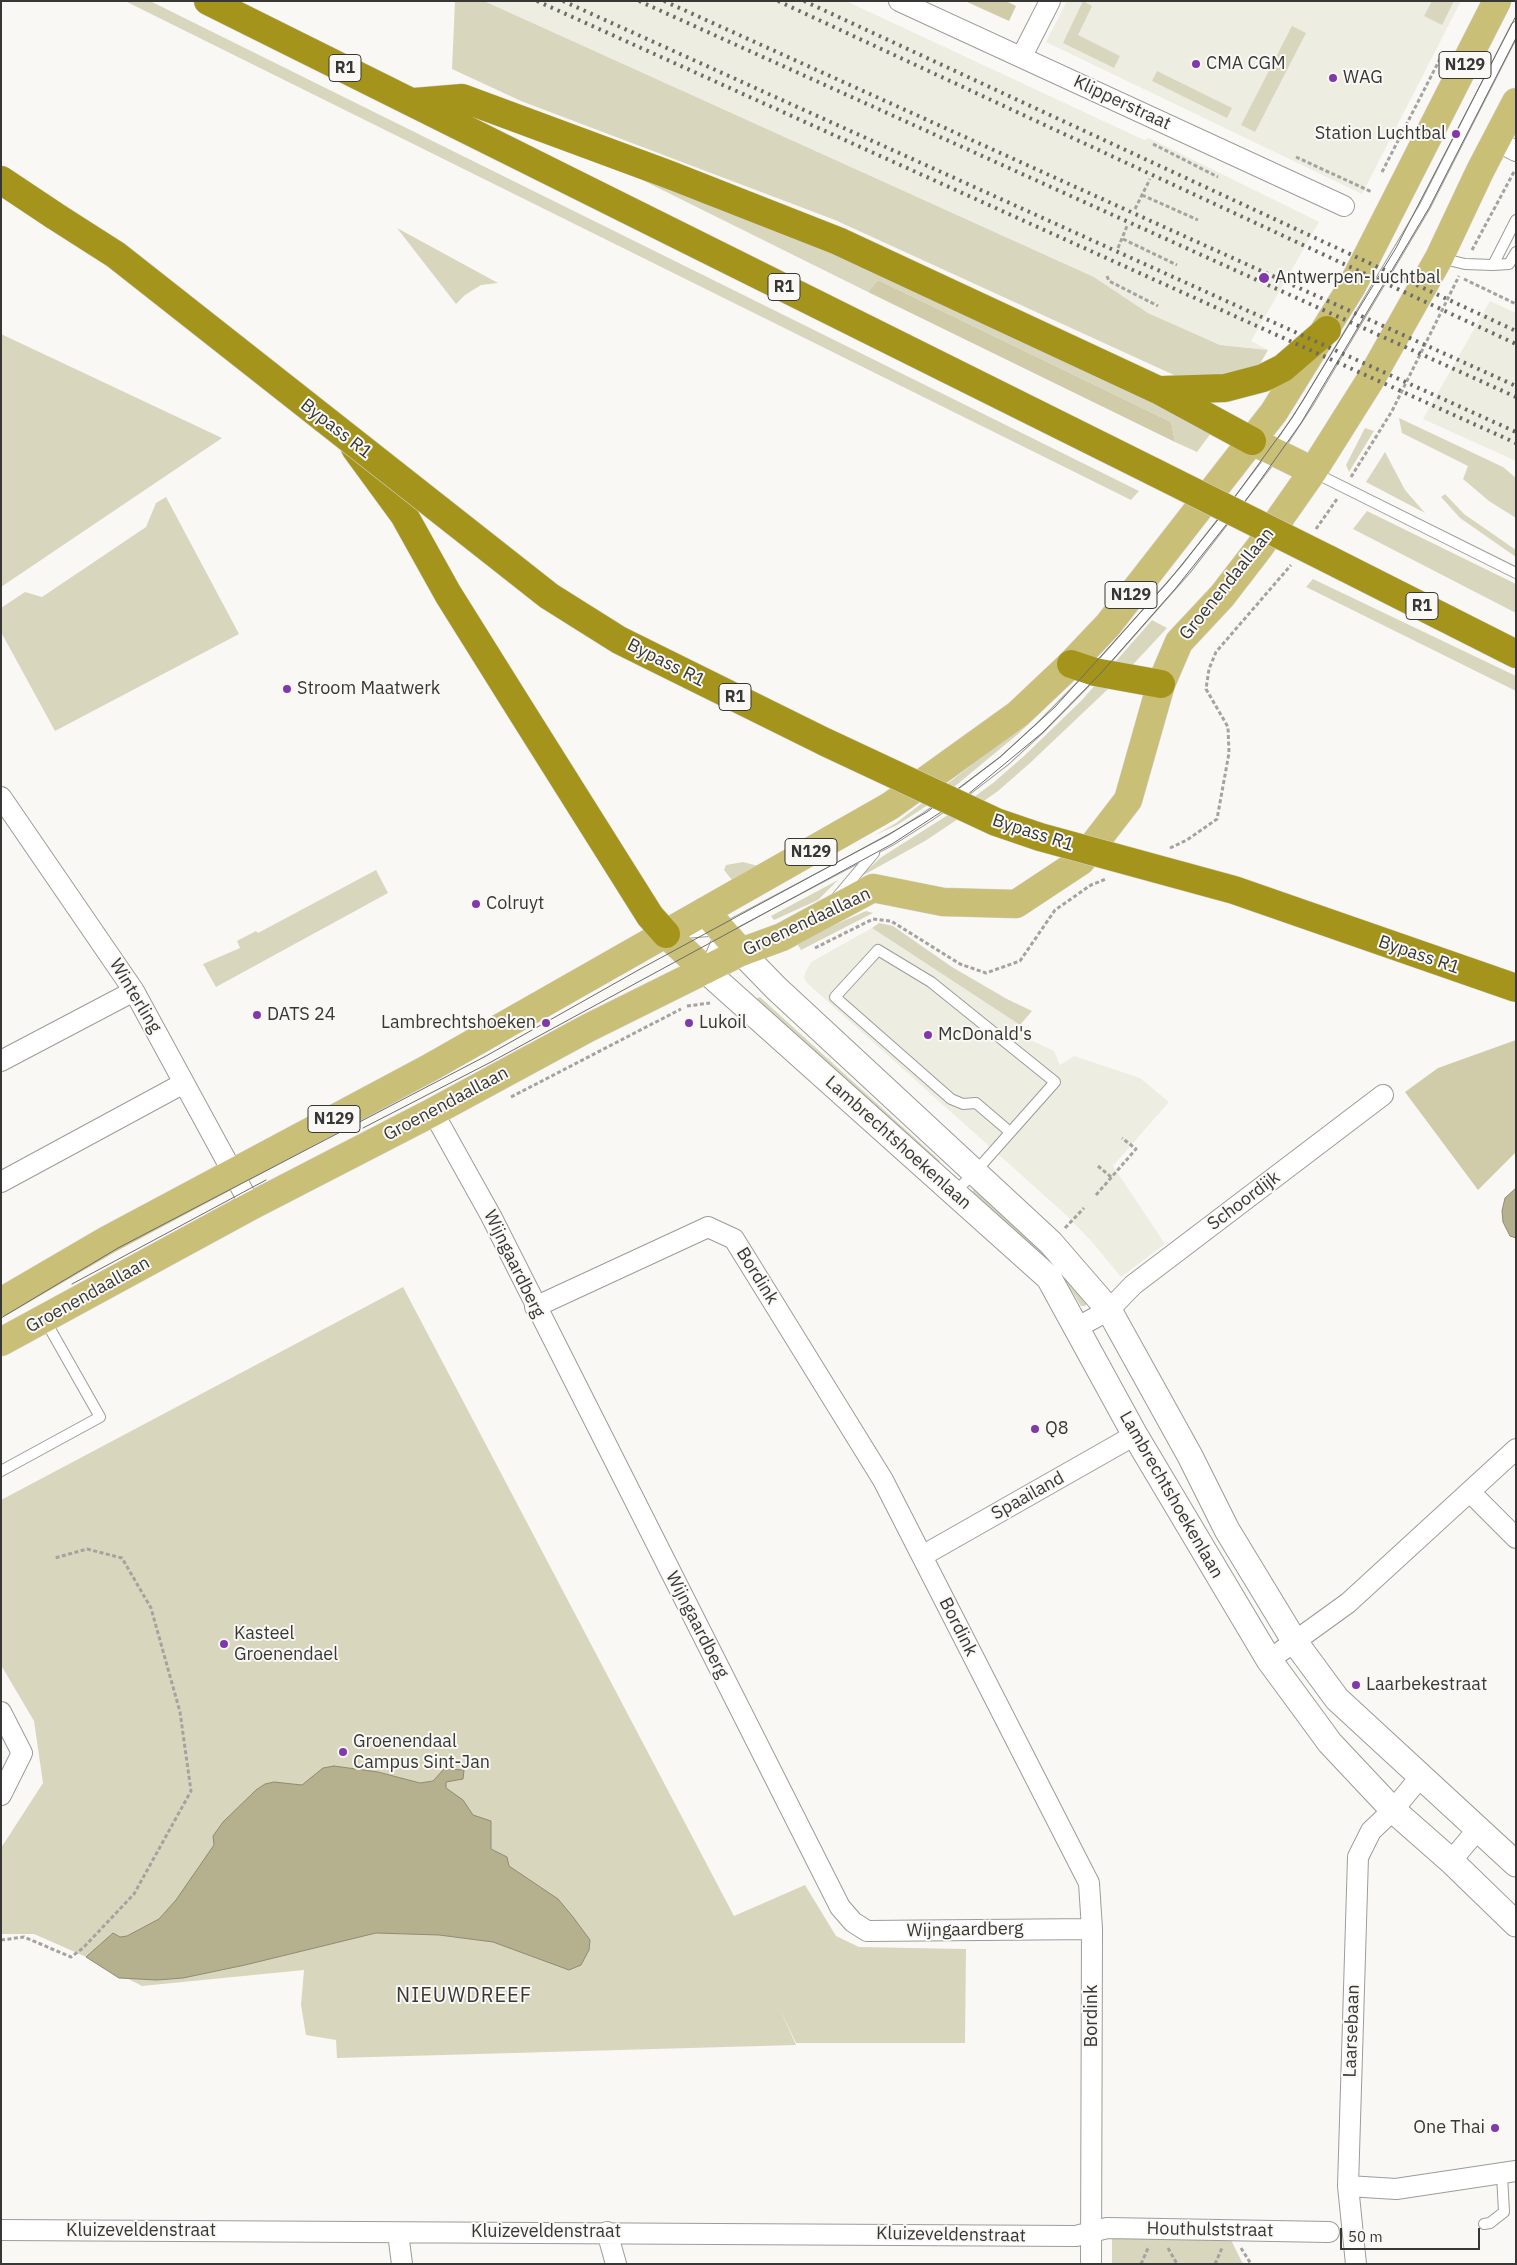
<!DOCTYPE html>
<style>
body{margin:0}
#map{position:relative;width:1517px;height:2265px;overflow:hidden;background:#f9f8f4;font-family:"IBM Plex Sans",sans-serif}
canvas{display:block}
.frame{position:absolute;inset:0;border:2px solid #373735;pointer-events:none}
.scale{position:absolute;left:1340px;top:2228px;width:140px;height:22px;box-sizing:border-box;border:2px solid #373735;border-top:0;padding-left:6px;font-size:15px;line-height:18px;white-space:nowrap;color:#373735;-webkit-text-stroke:4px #f9f8f4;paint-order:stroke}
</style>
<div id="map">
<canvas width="1517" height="2265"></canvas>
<div class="frame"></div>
<div class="scale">50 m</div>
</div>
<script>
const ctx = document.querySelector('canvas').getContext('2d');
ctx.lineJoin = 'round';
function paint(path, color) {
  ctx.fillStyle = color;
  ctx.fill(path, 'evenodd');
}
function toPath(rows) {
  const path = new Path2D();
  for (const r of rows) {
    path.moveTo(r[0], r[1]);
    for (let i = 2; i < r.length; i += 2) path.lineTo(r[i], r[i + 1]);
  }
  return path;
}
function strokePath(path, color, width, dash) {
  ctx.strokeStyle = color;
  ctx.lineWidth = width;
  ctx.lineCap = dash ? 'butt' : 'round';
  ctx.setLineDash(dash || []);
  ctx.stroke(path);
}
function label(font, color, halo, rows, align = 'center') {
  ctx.font = font + ' "IBM Plex Sans",sans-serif';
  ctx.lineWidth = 4;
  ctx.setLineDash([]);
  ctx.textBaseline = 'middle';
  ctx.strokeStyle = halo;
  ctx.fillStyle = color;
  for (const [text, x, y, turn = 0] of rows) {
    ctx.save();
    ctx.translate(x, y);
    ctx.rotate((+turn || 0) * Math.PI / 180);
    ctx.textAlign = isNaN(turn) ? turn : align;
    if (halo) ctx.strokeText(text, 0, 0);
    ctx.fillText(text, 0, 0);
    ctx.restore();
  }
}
const built = toPath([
 [484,1,846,1,1144,140,1149,138,1319,222,1251,341,1268,350,1220,345,1148,313,1094,277],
 [1067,1,1461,1,1362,194,1046,42],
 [1490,301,1516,313,1516,461,1423,419],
 [872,928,1020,1025,1024,1037,1054,1051,1060,1065,1074,1056,1140,1078,1169,1102,1113,1166,1165,1244,1121,1277,1093,1243,1066,1215,808,984,804,978,805,973,811,962]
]);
const green = toPath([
 [125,1,150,1,1139,491,1131,500],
 [455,1,484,1,1094,277,1148,313,1220,345,1268,350,1257,369,1187,381,835,220,521,101,452,69],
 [1083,1,1092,6,1078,35,1120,56,1114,68,1063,43],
 [1432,1,1454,1,1442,25,1424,16],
 [1292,26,1306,33,1255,132,1241,125],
 [1157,71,1232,108,1227,118,1152,81],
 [620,169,768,222,1214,429,1197,452,1175,442,1171,422,878,280,868,292],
 [397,228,498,283,481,285,465,295,456,304],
 [1,334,222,438,1,587],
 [1399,418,1503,467,1516,478,1516,518,1489,501,1463,479,1468,466,1402,433],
 [1365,428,1374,431,1349,472,1346,465],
 [1385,452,1405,490,1425,513,1366,482],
 [1445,494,1464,514,1516,550,1516,557,1460,518,1441,497],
 [166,497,239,634,55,731,1,632,1,608,25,592,42,597,146,527,156,503],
 [1367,511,1516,584,1516,613,1353,529],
 [1313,579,1516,676,1516,691,1306,587],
 [1152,620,1167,628,1126,672,1030,763,998,791,964,815,925,841,860,877,880,858,959,808,993,783,1024,756,1082,700],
 [1115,632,1057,697,1018,734,948,792,897,825,875,835,896,823,1016,731],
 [743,862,758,866,732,880,724,870,726,865],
 [376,870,388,893,216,987,203,964,240,948,237,941,256,931,258,933],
 [838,880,818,900,774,920,771,916],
 [866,911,873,913,801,950,796,942],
 [879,923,893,926,952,967,1007,999,1032,1011,1020,1025,872,928],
 [760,997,940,1161,937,1165,755,999],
 [974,1190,1048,1251,1088,1303,1085,1306,1081,1306,1062,1275,1043,1255,970,1193],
 [403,1287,734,1916,805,1885,836,1936,859,1947,966,1949,965,2043,796,2043,780,2009,796,2045,337,2058,336,2040,306,2035,301,2005,304,1970,142,1986,84,1956,34,1934,1,1934,1,1848,43,1783,34,1721,1,1665,1,1500],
 [1230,2238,1243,2264,1112,2264,1112,2239]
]);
const forest = toPath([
 [965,1,1006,1,1016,6,1009,21],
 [878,280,1171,422,1175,442,868,292],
 [1516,1040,1516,1152,1478,1190,1405,1092,1438,1068]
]);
const water = toPath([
 [1516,1188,1516,1238,1510,1236,1503,1222,1502,1211,1505,1198,1516,1188],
 [334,1766,378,1772,420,1783,433,1781,444,1769,464,1770,463,1779,446,1782,446,1788,463,1800,473,1815,491,1821,491,1849,507,1857,509,1866,558,1899,573,1917,590,1940,589,1950,581,1965,569,1970,493,1942,439,1935,376,1933,245,1965,183,1978,157,1980,119,1978,86,1957,113,1933,120,1937,127,1936,159,1919,176,1900,214,1845,213,1836,223,1822,256,1790,265,1784,274,1782,302,1785,323,1768,334,1766]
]);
const path = toPath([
 [1153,144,1218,177],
 [1296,157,1372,192],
 [1382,172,1442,55],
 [1142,195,1198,220],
 [1135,209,1150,179],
 [1123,239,1177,265],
 [1118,248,1127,226],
 [1472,250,1515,170],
 [1107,276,1109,281,1158,306],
 [1464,279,1516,304],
 [1351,477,1392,411,1459,276],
 [1316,529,1337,499],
 [1170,848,1187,840,1217,819,1229,753,1228,727,1206,689,1209,669,1216,652,1291,565],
 [815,948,873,919,891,921,960,964,986,973,1020,961,1055,910,1091,885,1106,879],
 [687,1006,710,1003],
 [511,1097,681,1009],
 [1098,1166,1111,1177],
 [1096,1195,1136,1149,1122,1138],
 [1065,1228,1084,1208],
 [1,1940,24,1937,71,1957,83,1948,134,1894,191,1791,180,1712,151,1608,122,1558,87,1549,55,1558],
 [1168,2248,1177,2264],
 [1241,2248,1251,2264],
 [1141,2264,1149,2246],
 [1215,2264,1222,2248]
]);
const service = toPath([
 [1440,258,1465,264,1493,265,1516,220],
 [1493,265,1509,264,1516,252],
 [1313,472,1516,573],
 [837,897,874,853],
 [684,933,721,930,891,840,927,817,965,791,1004,761,1040,728,1095,672,1186,569,1227,516,1275,453,1308,403,1425,206,1516,27],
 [708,962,721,931],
 [954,1193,976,1171,1055,1082,931,982,878,950,835,997,951,1099,963,1104,976,1103,1010,1132],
 [1,1471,100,1417,45,1320],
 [1484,2224,1490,2223,1504,2212,1502,2175]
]);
const minor = toPath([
 [899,1,1344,206],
 [1022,56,1050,1],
 [1496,141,1516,151],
 [1,797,134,991,251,1206],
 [1,1061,134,991],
 [433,1112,491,1216,840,1907,853,1922,867,1931,1092,1929],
 [1,1182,184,1083],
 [535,1307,708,1227,734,1239,883,1480,1089,1883,1092,1929,1091,2264],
 [1078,1327,1109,1310,1133,1285,1383,1095],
 [1470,1492,1516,1538],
 [922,1556,1135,1435],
 [1269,1660,1348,1603,1516,1449],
 [1,1712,22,1753,1,1795],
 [1451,1861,1478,1829],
 [1348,2186,1396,2189,1516,2171],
 [1,2230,1076,2236,1107,2228,1329,2232],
 [607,2232,616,2264],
 [398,2233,402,2264],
 [1356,2264,1348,2186,1358,1857,1371,1831,1393,1810,1422,1775]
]);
const tertiary = toPath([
 [741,952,776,988,1051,1243,1109,1310,1190,1456,1227,1530,1295,1642,1337,1699,1516,1864],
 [705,970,1049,1278,1135,1435,1269,1660,1330,1743,1393,1810,1451,1861,1516,1924]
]);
const primary = toPath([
 [1252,441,1313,471],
 [705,911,741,952],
 [666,934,705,970],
 [1,1302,107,1240,431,1067,890,806,1018,714,1071,664,1108,625,1274,412,1352,286,1497,1],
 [1,1342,251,1206,433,1112,588,1028,741,952,782,937,873,888,943,902,1016,904,1081,861,1128,800,1161,684,1179,642,1222,596,1259,548,1313,471,1369,382,1439,258,1480,171,1516,102]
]);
const motorway = toPath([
 [208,1,1154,472],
 [414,102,462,98,670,175,838,241,1158,390,1252,441],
 [1,180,55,216],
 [1162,390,1225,388,1263,378,1283,368,1327,330],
 [355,448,404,515,448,594,518,706,650,916,666,934],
 [1328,559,1516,654],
 [1071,664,1095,672,1161,684]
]);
const tram = toPath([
 [363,1128,491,1062,892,844,967,795,1042,733,1101,673,1175,589,1249,496,1301,423,1429,208,1516,38],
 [72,1284,266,1180],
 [1,1318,118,1248,486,1056,642,968,891,833,927,812,1000,757,1055,707,1167,583,1221,516,1292,418,1396,248,1516,16]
]);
const rail = toPath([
 [537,1,1516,443],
 [563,1,1516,432],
 [639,1,1516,397],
 [664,1,1516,386],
 [778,1,1516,344],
 [804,1,1516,331]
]);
const motorwayBridge = toPath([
 [55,216,116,255,549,596,619,640,825,742,996,822,1040,837,1234,890,1516,988],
 [1154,472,1328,559]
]);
const markers = [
 [1196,64,5,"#8138ab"],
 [1333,78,5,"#8138ab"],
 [1456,134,5,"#8138ab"],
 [1264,278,6,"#8138ab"],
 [287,689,5,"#8138ab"],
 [476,904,5,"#8138ab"],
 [257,1015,5,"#8138ab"],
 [546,1023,5,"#8138ab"],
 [689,1023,5,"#8138ab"],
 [928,1035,5,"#8138ab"],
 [1035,1429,5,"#8138ab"],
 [224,1644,5,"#8138ab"],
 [1356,1685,5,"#8138ab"],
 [343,1752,5,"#8138ab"],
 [1495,2128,5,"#8138ab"]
];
const shields = [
 [1465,65,52],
 [345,68,32],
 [784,287,32],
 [1131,595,52],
 [1422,606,32],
 [735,697,32],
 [811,852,52],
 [334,1119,52]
];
const shieldNames = [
 ["N129",1465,65],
 ["R1",345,68],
 ["R1",784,287],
 ["N129",1131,595],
 ["R1",1422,606],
 ["R1",735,697],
 ["N129",811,852],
 ["N129",334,1119]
];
const poiNames = [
 ["CMA CGM",1206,64],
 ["WAG",1343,78],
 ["Station Luchtbal",1446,134,"right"],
 ["Antwerpen-Luchtbal",1275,278],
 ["Stroom Maatwerk",297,689],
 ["Colruyt",486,904],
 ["DATS 24",267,1015],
 ["Lambrechtshoeken",536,1023,"right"],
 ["Lukoil",699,1023],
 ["McDonald's",938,1035],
 ["Q8",1045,1429],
 ["Kasteel",234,1634],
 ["Groenendael",234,1655],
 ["Laarbekestraat",1366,1685],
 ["Groenendaal",353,1742],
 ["Campus Sint-Jan",353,1763],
 ["One Thai",1485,2128,"right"]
];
const streetNames = [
 ["Klipperstraat",1122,103,25],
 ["Bypass R1",336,429,38],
 ["Groenendaallaan",1227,584,-51],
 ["Bypass R1",666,663,27],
 ["Bypass R1",1033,833,18],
 ["Groenendaallaan",807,922,-25],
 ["Bypass R1",1419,955,19],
 ["Winterling",135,996,59],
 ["Groenendaallaan",446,1104,-28],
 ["Lambrechtshoekenlaan",898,1143,42],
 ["Schoordijk",1244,1201,-37],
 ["Wijngaardberg",514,1264,64],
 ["Bordink",757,1276,58],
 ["Groenendaallaan",88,1295,-29],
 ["Lambrechtshoekenlaan",1171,1495,60],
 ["Spaailand",1028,1496,-29],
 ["Wijngaardberg",697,1625,63],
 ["Bordink",958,1627,63],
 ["Wijngaardberg",965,1930,-1],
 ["Bordink",1092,2016,-90],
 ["Laarsebaan",1352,2031,-88],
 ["Houthulststraat",1210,2230,1],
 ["Kluizeveldenstraat",141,2231],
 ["Kluizeveldenstraat",546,2232],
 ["Kluizeveldenstraat",951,2235,1]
];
const quarterNames = [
 ["NIEUWDREEF",464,1996]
];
paint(built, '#eeede1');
paint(green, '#d9d6be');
paint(forest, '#d0cba8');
paint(water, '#b5b08d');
strokePath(water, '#8f8c73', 1);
strokePath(service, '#9c9c98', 12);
strokePath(minor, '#9c9c98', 22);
strokePath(tertiary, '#9c9c98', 27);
strokePath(primary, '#d3d3d3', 29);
strokePath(motorway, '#d3d3d3', 29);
strokePath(path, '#a4a3a0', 3, [4, 2.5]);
strokePath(service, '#fff', 10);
strokePath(minor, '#fff', 20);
strokePath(tertiary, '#fff', 25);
strokePath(primary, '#c9bf77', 28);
strokePath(motorway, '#a5941c', 28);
strokePath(tram, '#6c6c69', 1);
strokePath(rail, '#6c6c69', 4, [2.5, 5]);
strokePath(motorwayBridge, '#d3d3d3', 29, []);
strokePath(motorwayBridge, '#a5941c', 28);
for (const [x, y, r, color] of markers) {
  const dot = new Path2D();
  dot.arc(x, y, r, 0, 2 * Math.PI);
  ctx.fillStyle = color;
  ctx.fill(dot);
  strokePath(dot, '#f9f8f4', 2);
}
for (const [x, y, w] of shields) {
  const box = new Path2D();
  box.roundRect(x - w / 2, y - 13.5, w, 27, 4);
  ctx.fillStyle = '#f9f8f4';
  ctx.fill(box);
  strokePath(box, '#373735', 1);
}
label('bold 16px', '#373735', null, shieldNames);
label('18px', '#373735', '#f9f8f4', poiNames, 'left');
label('18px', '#373735', '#f9f8f4', streetNames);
ctx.letterSpacing = '1px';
label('20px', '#373735', '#f9f8f4', quarterNames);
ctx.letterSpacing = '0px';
</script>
